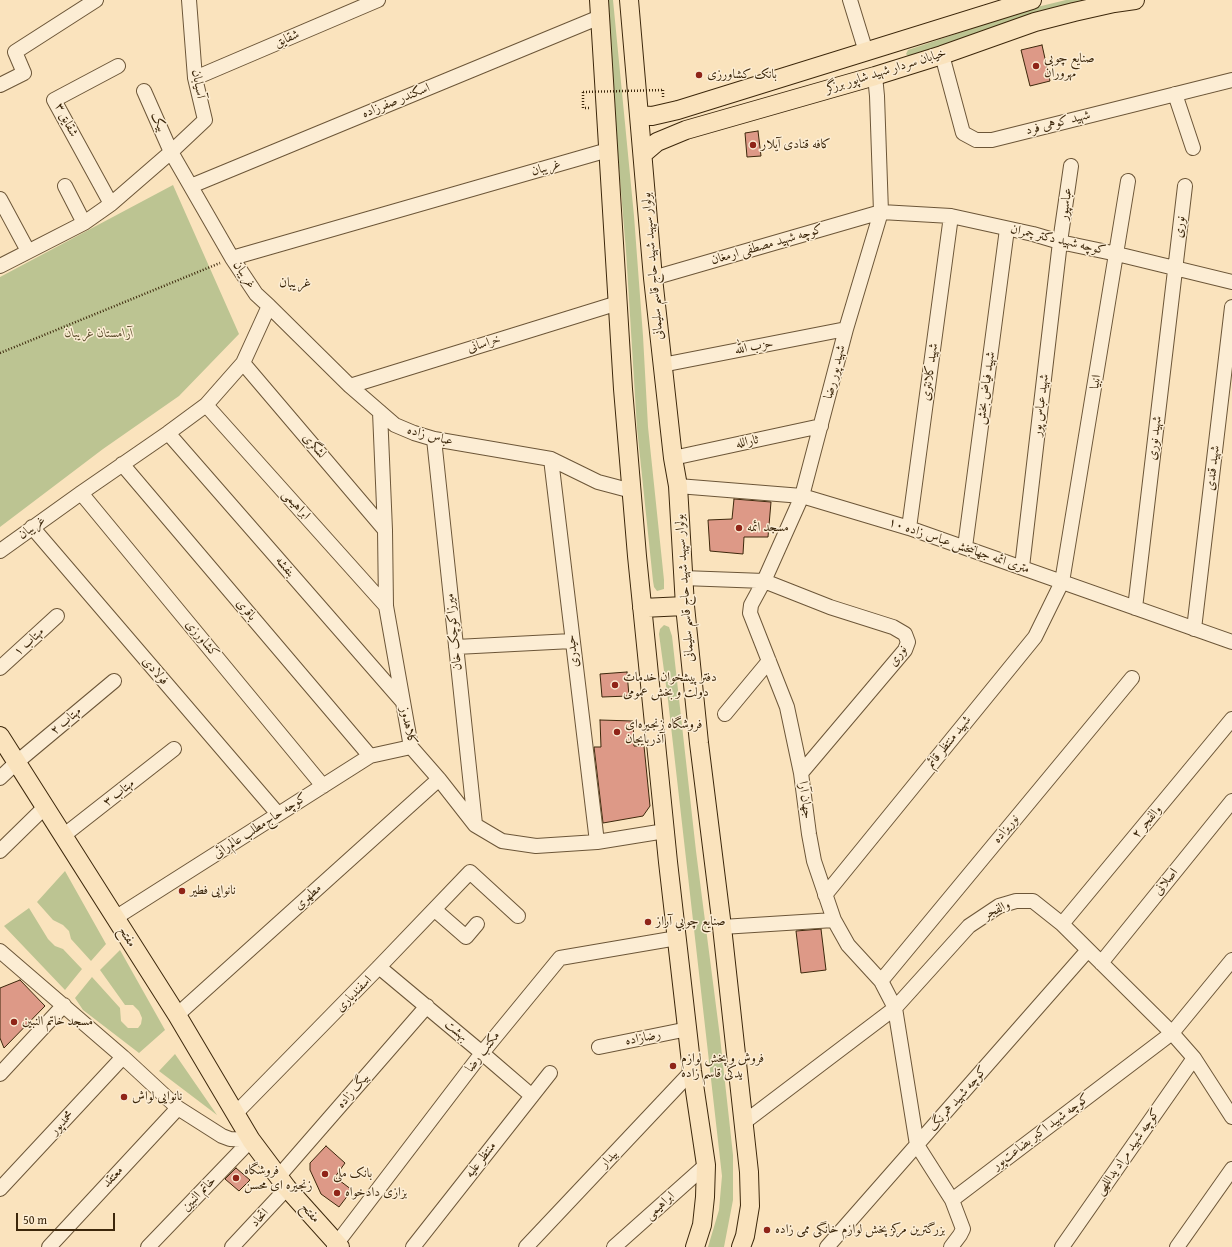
<!DOCTYPE html>
<meta charset="utf-8">
<style>
body{margin:0}
#map{position:relative;width:1232px;height:1247px;overflow:hidden;background:#fae3bd;font-family:"Gentium Book Plus",serif}
canvas{display:block}
.scale{position:absolute;left:16px;top:1213px;width:99px;height:18px;box-sizing:border-box;border:2px solid #3c270b;border-top:0;padding-left:5px;font-size:12px;line-height:14px;white-space:nowrap;color:#3c270b;-webkit-text-stroke:3px #fcedd4;paint-order:stroke}
</style>
<div id="map">
<canvas width="1232" height="1247"></canvas>
<div class="scale">50 m</div>
</div>
<script>
const ctx = document.querySelector('canvas').getContext('2d');
ctx.lineJoin = 'round';
function paint(path, color) {
  ctx.fillStyle = color;
  ctx.fill(path, 'evenodd');
}
function toPath(rows) {
  const path = new Path2D();
  for (const r of rows) {
    path.moveTo(r[0], r[1]);
    for (let i = 2; i < r.length; i += 2) path.lineTo(r[i], r[i + 1]);
  }
  return path;
}
function strokePath(path, color, width, dash) {
  ctx.strokeStyle = color;
  ctx.lineWidth = width;
  ctx.lineCap = dash ? 'butt' : 'round';
  ctx.setLineDash(dash || []);
  ctx.stroke(path);
}
function label(font, color, halo, rows, align = 'center') {
  ctx.font = font + ' "Gentium Book Plus",Amiri,serif';
  ctx.lineWidth = 3;
  ctx.setLineDash([]);
  ctx.textBaseline = 'middle';
  ctx.strokeStyle = halo;
  ctx.fillStyle = color;
  for (const [text, x, y, turn = 0] of rows) {
    ctx.save();
    ctx.translate(x, y);
    ctx.rotate((+turn || 0) * Math.PI / 180);
    ctx.textAlign = isNaN(turn) ? turn : align;
    if (halo) ctx.strokeText(text, 0, 0);
    ctx.fillText(text, 0, 0);
    ctx.restore();
  }
}
const green = toPath([
 [605,0,613,0,634,216,643,336,648,427,664,580,664,589,657,591,654,587,653,581,637,428,626,251],
 [1066,0,1109,0,911,57,908,56,906,54,908,50,1033,8],
 [173,185,239,334,179,396,103,449,0,527,0,277],
 [664,625,669,627,672,636,696,851,720,1037,733,1155,733,1200,724,1247,708,1247,719,1210,722,1176,668,700,659,634,660,629],
 [65,871,106,944,91,961,71,939,69,931,63,925,53,920,37,902],
 [29,908,48,939,55,946,63,949,82,969,65,990,4,926],
 [120,950,165,1030,139,1053,83,1010,75,998,92,977,120,1008,121,1021,128,1028,138,1028,141,1024,142,1018,139,1011,133,1005,125,1005,100,970],
 [175,1054,217,1115,159,1071]
]);
const building = toPath([
 [1042,45,1050,81,1030,86,1021,50,1042,45],
 [758,131,761,156,747,157,745,133,758,131],
 [734,499,771,502,768,537,744,537,743,554,710,551,708,520,732,519,734,499],
 [627,672,629,696,602,697,600,674,627,672],
 [600,720,633,721,634,746,644,746,650,806,643,816,603,823,594,747,601,747,600,720],
 [821,929,826,970,801,973,796,931,821,929],
 [20,980,45,1006,4,1048,0,1038,0,988,20,980],
 [326,1146,345,1163,335,1177,352,1190,339,1207,321,1194,310,1170,310,1163,326,1146],
 [236,1168,250,1180,239,1191,225,1179,236,1168]
]);
const path = toPath([
 [663,90,663,98],
 [583,92,583,108,590,108],
 [0,353,220,263]
]);
const minor = toPath([
 [850,0,866,52],
 [942,55,963,133,976,140,992,140,1232,80],
 [195,78,378,0],
 [0,85,24,73,15,52,96,0],
 [144,91,171,152,205,120,195,78,189,0],
 [1175,94,1193,148],
 [65,186,84,223],
 [191,186,600,17],
 [0,199,28,251],
 [111,204,54,100,118,66],
 [232,258,608,150],
 [0,266,84,223,111,204,171,152,232,258,256,294,269,306,243,363,206,405,168,433,81,493,0,551],
 [653,278,881,212,951,216,1033,234,1060,242,1117,254,1232,282],
 [269,306,350,386,395,425,414,433,434,439,551,459,598,482,632,491],
 [243,363,385,530],
 [662,365,846,329],
 [350,386,618,303],
 [206,405,386,606],
 [380,412,385,530,386,606,411,747,439,779,475,825,502,841,536,846,597,842,665,831],
 [168,433,402,701],
 [434,439,475,824],
 [673,458,821,426],
 [551,459,597,842],
 [122,464,370,756],
 [678,486,802,496,909,528,1232,642],
 [81,493,323,786],
 [32,527,278,814],
 [909,528,951,216],
 [965,547,1007,229],
 [1022,567,1060,242,1071,166],
 [683,578,764,581,802,496,846,329,881,212,877,96,875,76],
 [1135,608,1185,186],
 [1194,629,1232,307],
 [456,647,572,641],
 [0,668,57,616],
 [725,714,769,661],
 [801,773,905,650,908,642,905,634,893,627,830,607,764,581,751,605,750,613,787,707,801,773,809,834,814,861,834,920,848,945,881,981,895,1008,917,1145,952,1200],
 [0,778,17,762,114,681],
 [63,836,174,749],
 [0,851,45,807],
 [825,895,1035,637,1062,582,1128,181],
 [435,910,466,937,477,924],
 [115,918,370,756,411,747],
 [1062,924,1232,719],
 [722,927,834,920],
 [0,951,123,1057,178,1108,222,1136,230,1139,251,1140],
 [1101,963,1232,801],
 [379,967,482,1053,532,1096],
 [881,981,1132,678],
 [177,1015,439,779],
 [599,1047,688,1029],
 [0,1074,64,1005],
 [235,1114,379,967,470,872,518,916],
 [742,1124,895,1008,969,926,999,906,1016,901,1033,901,1062,924,1172,1033,1194,1058,1232,1117],
 [279,1176,427,1006],
 [0,1189,123,1057],
 [49,1247,178,1108],
 [148,1247,251,1140],
 [232,1247,287,1188],
 [334,1247,482,1053,560,958,677,938],
 [413,1247,550,1073],
 [526,1247,692,1071],
 [614,1247,706,1165],
 [827,1247,1088,950],
 [951,1247,960,1235,963,1229,952,1200,1172,1033,1232,960],
 [1062,1247,1194,1058],
 [1177,1247,1232,1169]
]);
const major = toPath([
 [599,0,623,389,637,556,668,862,692,1071,706,1165,705,1197,702,1225,695,1247],
 [629,0,653,278,673,458,678,486,685,606,699,743,722,927,749,1172,750,1206,745,1236,741,1247],
 [639,115,652,116,678,110,1032,0],
 [643,154,657,142,686,130,875,76,942,55,1035,22,1074,12,1114,3,1135,0],
 [642,608,685,606],
 [0,736,177,1015,251,1140,287,1188,340,1247]
]);
const pathBridge = toPath([
 [583,92,663,90]
]);
const markers = [
 [1036,66,4,"#8f2418"],
 [699,75,4,"#8f2418"],
 [753,145,4,"#8f2418"],
 [739,528,4,"#8f2418"],
 [615,685,4,"#8f2418"],
 [617,732,4,"#8f2418"],
 [182,891,4,"#8f2418"],
 [648,922,4,"#8f2418"],
 [14,1022,4,"#8f2418"],
 [673,1066,4,"#8f2418"],
 [124,1097,4,"#8f2418"],
 [325,1174,4,"#8f2418"],
 [236,1178,4,"#8f2418"],
 [337,1193,4,"#8f2418"],
 [767,1230,4,"#8f2418"]
];
const streetNames = [
 ["شقایق",287,39,-23],
 ["خیابان سردار شهید شاپور برزگر",886,71,-17],
 ["آسیابان",198,84,80],
 ["اسکندر صفرزاده",396,101,-22],
 ["شقایق ۳",66,120,63],
 ["بیک",158,122,66],
 ["شهید کوهی فرد",1058,123,-14],
 ["غریبان",546,168,-16],
 ["عباسپور",1066,204,-82],
 ["نوری",1180,227,-83],
 ["کوچه شهید دکتر چمران",1058,240,13],
 ["کوچه شهید مصطفی ارمغان",767,245,-16],
 ["بولوار سپهبد شهید حاج قاسم سلیمانی",653,266,-95],
 ["غریبان",244,275,57],
 ["خراسانی",484,344,-17],
 ["حزب الله",754,347,-11],
 ["شهید پور رضا",835,372,-76],
 ["شهید کلانتری",930,372,-82],
 ["انبیا",1096,382,-81],
 ["شهید فیاض بخش",986,388,-82],
 ["شهید عباس پور",1041,405,-83],
 ["عباس زاده",430,436,15],
 ["شهید نوری",1155,438,-83],
 ["ثارالله",747,442,-12],
 ["لشگری",314,446,49],
 ["شهید قندی",1213,468,-83],
 ["ابراهیمی",296,505,48],
 ["غریبان",32,528,-36],
 ["۱۰ متری ائمه جهانبخش عباس زاده",959,546,19],
 ["بنفشه",285,567,49],
 ["بولوار سپهبد شهید حاج قاسم سلیمانی",685,588,-94],
 ["باقری",246,610,50],
 ["میرزاکوچک خان",454,632,-96],
 ["کشاورزی",202,639,50],
 ["مهتاب ۱",29,642,-42],
 ["حیدری",573,651,-97],
 ["نوری",898,656,-55],
 ["فولادی",155,671,49],
 ["مهتاب ۲",66,721,-40],
 ["کلاهدوز",408,726,77],
 ["شهید منتظر قائم",949,742,-51],
 ["مهتاب ۳",119,793,-38],
 ["جهان آرا",805,800,82],
 ["والفجر ۲",1147,822,-50],
 ["کوچه حاج‌مطلب عالم‌رائی",260,826,-33],
 ["نوریزاده",1006,829,-50],
 ["اصلانی",1166,882,-51],
 ["مطهری",308,897,-42],
 ["والفجر",997,910,-26],
 ["مفتح",127,937,58],
 ["اسفندیاری",354,994,-45],
 ["بهشت",456,1031,40],
 ["رضازاده",643,1038,-11],
 ["مکتب رضا",483,1052,-52],
 ["بیگ زاده",353,1091,-49],
 ["کوچه شهید همرنگ",958,1099,-49],
 ["محمدپور",62,1123,-47],
 ["کوچه شهید اکبر بضاعت‌پور",1041,1132,-37],
 ["کوچه شهید مراد یداللهی",1128,1152,-55],
 ["بیدار",609,1159,-47],
 ["منتظر علیه",481,1160,-52],
 ["معتقد",113,1177,-47],
 ["خاتم النبین",199,1194,-46],
 ["ابراهیمی",660,1206,-42],
 ["مفتح",310,1213,48],
 ["اتحاد",260,1218,-47]
];
const poiNames = [
 ["صنایع چوبی",1044,59],
 ["مهروران",1044,74],
 ["بانک کشاورزی",707,75],
 ["کافه قنادی آیلار",761,145],
 ["مسجد ائمه",747,528],
 ["دفتر پیشخوان خدمات",623,678],
 ["دولت و بخش عمومی",623,693],
 ["فروشگاه زنجیره‌ای",625,725],
 ["آذربایجان",625,740],
 ["نانوایی فطیر",190,891],
 ["صنايع چوبي آراز",656,922],
 ["مسجد خاتم النبین",22,1022],
 ["فروش و پخش لوازم",681,1059],
 ["یدکی قاسم زاده",681,1074],
 ["نانوایی لواش",132,1097],
 ["فروشگاه",244,1171],
 ["زنجیره ای محسن",244,1186],
 ["بانک ملی",333,1174],
 ["بزازی دادخواه",345,1193],
 ["بزرگترین مرکز پخش لوازم خانگی ممی زاده",775,1230]
];
const parkNames = [
 ["آرامستان غریبان",99,334]
];
const neighbourhoodNames = [
 ["غریبان",295,283]
];
paint(green, '#bcc492');
paint(building, '#dd9987');
strokePath(building, '#3c270b', 1);
strokePath(minor, '#6c5638', 16);
strokePath(major, '#3c270b', 20);
strokePath(path, '#3c270b', 2.5, [1, 2]);
strokePath(minor, '#fcedd4', 14);
strokePath(major, '#fae3bd', 18);
strokePath(pathBridge, '#3c270b', 2.5, [1, 2]);
for (const [x, y, r, color] of markers) {
  const dot = new Path2D();
  dot.arc(x, y, r, 0, 2 * Math.PI);
  ctx.fillStyle = color;
  ctx.fill(dot);
  strokePath(dot, '#fcedd4', 1.5);
}
label('13px', '#3c270b', '#fcedd4', streetNames);
label('13px', '#3c270b', '#fcedd4', poiNames, 'left');
label('italic 13px', '#5c4e2d', '#fcedd4', parkNames);
label('14px', '#3c270b', '#fcedd4', neighbourhoodNames);
</script>
